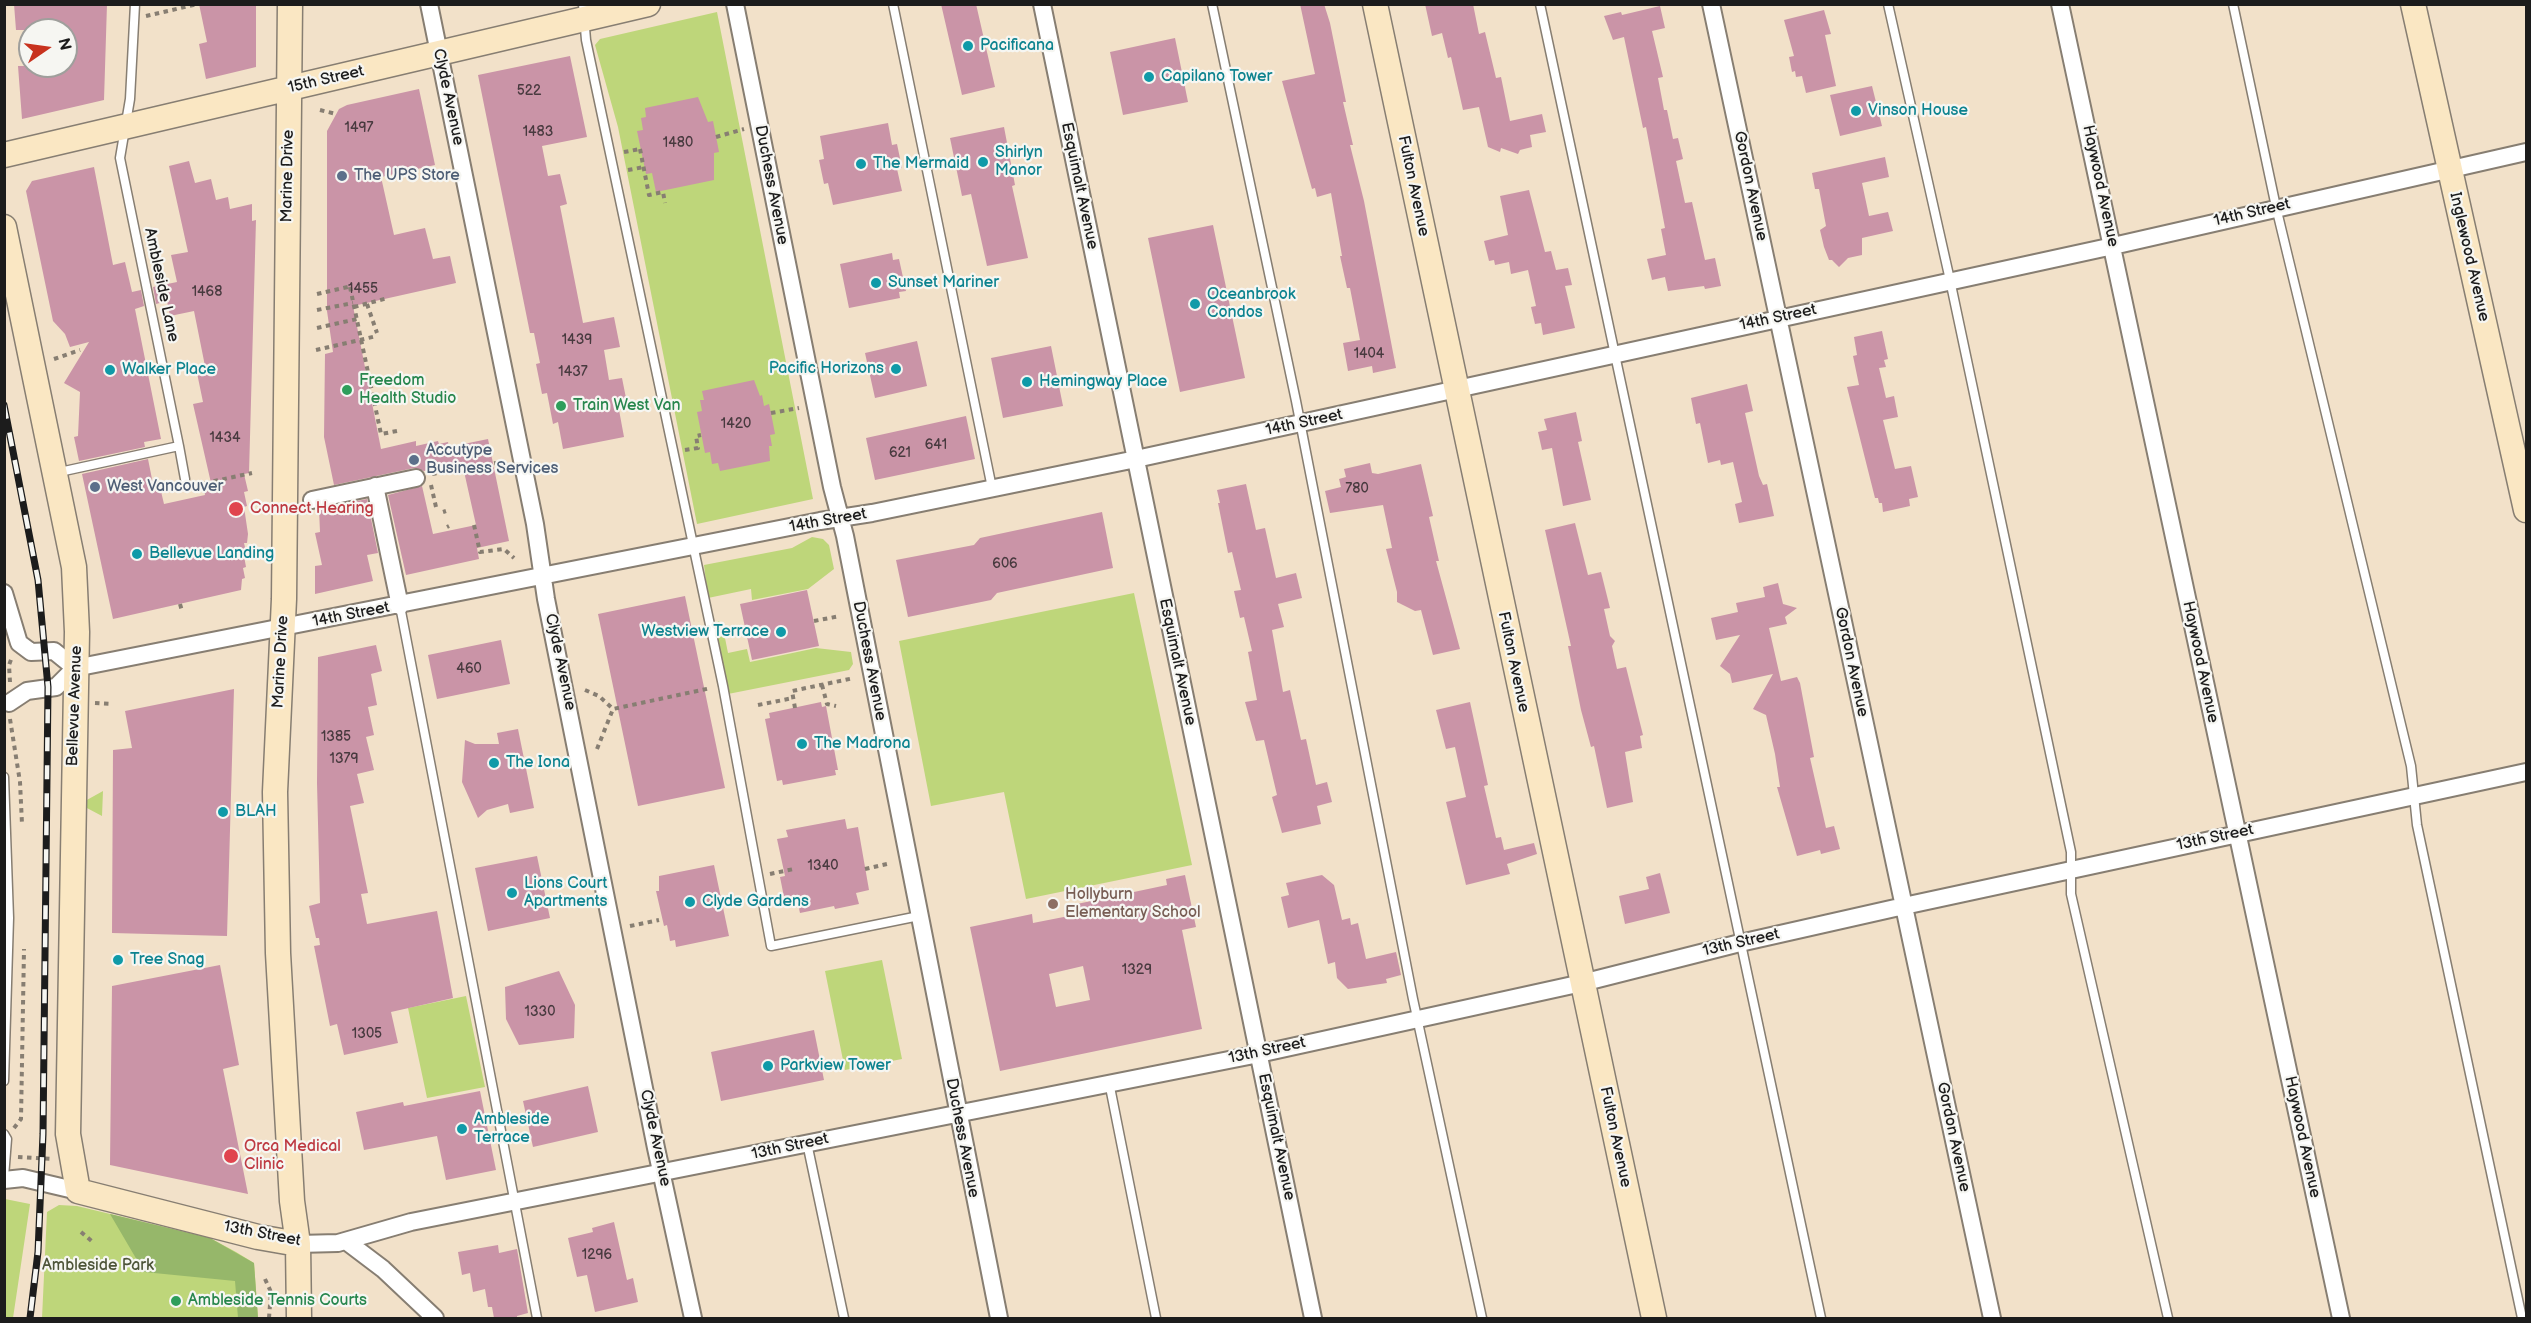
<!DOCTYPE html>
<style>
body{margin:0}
#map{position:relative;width:2531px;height:1323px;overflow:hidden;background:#f2e1c9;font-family:"Balsamiq Sans",sans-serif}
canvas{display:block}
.frame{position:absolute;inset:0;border:6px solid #1c1c1c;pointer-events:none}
.north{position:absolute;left:18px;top:18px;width:60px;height:60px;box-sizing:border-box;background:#f6f6f2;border:2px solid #9f9f9c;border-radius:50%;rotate:77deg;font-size:16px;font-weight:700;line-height:24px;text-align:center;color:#1c1c1c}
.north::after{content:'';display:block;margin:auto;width:21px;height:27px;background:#c8321e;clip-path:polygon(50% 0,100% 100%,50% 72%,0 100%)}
</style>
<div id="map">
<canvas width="2531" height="1323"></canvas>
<div class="frame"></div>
<div class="north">N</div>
</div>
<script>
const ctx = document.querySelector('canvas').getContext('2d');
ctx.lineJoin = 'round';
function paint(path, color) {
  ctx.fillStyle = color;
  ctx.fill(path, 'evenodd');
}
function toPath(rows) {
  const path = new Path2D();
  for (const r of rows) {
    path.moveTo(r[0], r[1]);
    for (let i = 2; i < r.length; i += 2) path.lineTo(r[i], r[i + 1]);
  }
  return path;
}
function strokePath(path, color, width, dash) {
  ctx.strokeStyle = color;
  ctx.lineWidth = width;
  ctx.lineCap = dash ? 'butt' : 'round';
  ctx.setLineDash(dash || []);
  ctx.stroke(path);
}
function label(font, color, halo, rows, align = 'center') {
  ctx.font = font + ' "Balsamiq Sans",sans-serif';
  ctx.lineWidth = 4.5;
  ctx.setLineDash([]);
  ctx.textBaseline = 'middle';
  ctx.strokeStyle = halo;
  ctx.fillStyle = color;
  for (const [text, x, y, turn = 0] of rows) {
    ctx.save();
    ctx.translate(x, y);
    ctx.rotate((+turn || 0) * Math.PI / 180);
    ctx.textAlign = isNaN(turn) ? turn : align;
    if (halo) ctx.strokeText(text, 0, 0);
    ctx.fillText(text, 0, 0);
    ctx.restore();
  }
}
const green = toPath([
 [717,12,813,499,697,524,618,127,595,45,600,39],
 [812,537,823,539,829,545,834,569,808,589,752,600,751,589,708,598,704,565,792,548],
 [1134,593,1192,865,1026,899,1004,792,931,806,899,641],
 [718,621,722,623,728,653,747,649,750,662,816,648,851,652,853,664,849,670,728,694,716,629],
 [103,791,102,816,85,807,85,801],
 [882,960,902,1059,845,1070,825,971],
 [466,996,485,1087,427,1098,408,1008],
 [5,1199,30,1204,13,1318,5,1318],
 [59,1205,77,1206,210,1238,236,1252,254,1263,258,1318,42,1318,47,1212]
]);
const forest = toPath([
 [110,1214,210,1238,254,1263,258,1318,238,1318,235,1281,144,1272]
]);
const building = toPath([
 [14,4,107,4,104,100,22,119,18,66,66,66,66,30,16,30],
 [199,4,256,4,256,67,206,79,199,44,207,42],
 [941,4,976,4,995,87,962,95],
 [1300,4,1324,4,1330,23,1346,102,1343,102,1353,145,1350,145,1364,201,1396,368,1373,373,1372,366,1348,371,1343,343,1360,340,1350,288,1347,288,1340,256,1342,256,1331,193,1317,197,1315,188,1312,189,1282,81,1315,74],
 [1425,4,1473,4,1479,34,1485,32,1496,78,1501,77,1510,121,1542,114,1546,132,1530,135,1532,147,1520,150,1518,154,1501,148,1500,152,1488,147,1479,107,1463,110,1451,57,1448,58,1442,33,1432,36],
 [1660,6,1665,28,1652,31,1663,77,1658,78,1664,110,1667,110,1673,139,1678,138,1683,159,1676,161,1685,203,1692,202,1705,260,1715,258,1721,286,1705,289,1704,286,1668,291,1665,277,1652,280,1647,259,1666,255,1661,229,1665,228,1646,127,1643,128,1624,37,1613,40,1604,16,1621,12,1622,15],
 [1824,10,1831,34,1825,35,1836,86,1806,93,1802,76,1796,77,1795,71,1792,72,1789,57,1794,56,1784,20],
 [1175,38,1188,102,1123,115,1110,52],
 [570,56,587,137,542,146,548,176,560,174,567,204,560,206,583,323,614,317,620,347,604,350,609,380,622,378,628,408,619,410,624,437,563,449,558,422,553,424,547,393,542,394,536,364,540,363,534,333,530,333,478,75],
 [1872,86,1882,126,1840,136,1830,95],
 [419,89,435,165,381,177,394,235,425,228,433,259,450,256,456,283,353,306,381,449,416,441,416,446,438,441,439,444,448,442,449,447,488,439,509,541,477,548,479,559,406,575,388,495,422,486,433,534,476,525,463,467,456,469,455,464,424,471,414,468,334,485,324,437,325,354,333,352,327,311,327,131,339,109,347,105],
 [698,97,708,122,713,121,719,152,714,153,714,180,656,192,652,173,646,174,637,131,643,130,641,118,646,117,645,108],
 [888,123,892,145,897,144,902,168,897,169,902,191,833,205,828,183,824,184,819,160,824,159,820,136],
 [1004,127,1015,185,1012,186,1028,258,987,266,971,194,962,196,950,138],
 [1885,157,1889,177,1862,183,1869,216,1888,212,1893,231,1862,238,1862,255,1848,258,1839,267,1832,260,1829,260,1824,247,1820,230,1826,226,1819,189,1815,189,1812,173],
 [189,161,195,183,211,179,216,200,228,197,230,209,252,204,252,221,256,220,249,473,244,474,248,491,244,492,247,506,244,507,248,534,247,543,244,543,247,556,244,556,246,567,243,568,245,578,242,579,241,590,113,619,82,474,148,459,153,484,159,483,164,504,205,495,203,485,211,483,193,404,203,402,197,373,206,371,194,311,170,316,167,301,156,304,153,287,177,282,171,255,188,252,169,166],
 [94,167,113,265,125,262,132,292,141,290,144,306,135,309,161,439,144,442,145,447,79,461,74,437,78,436,80,392,64,383,89,342,70,347,65,334,53,321,26,191,32,181],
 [1529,190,1545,252,1551,251,1556,270,1568,268,1572,285,1565,286,1575,328,1543,335,1541,323,1535,324,1531,307,1536,306,1528,270,1511,274,1509,262,1495,265,1494,260,1489,261,1484,241,1508,235,1500,196],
 [1213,225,1245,378,1180,392,1148,238],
 [892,253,893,260,899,259,906,291,899,292,900,298,849,308,840,264],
 [1882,331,1888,359,1884,360,1886,367,1879,368,1886,398,1894,396,1898,417,1883,420,1895,469,1911,466,1918,497,1909,499,1910,506,1883,512,1882,503,1879,503,1878,498,1875,498,1847,387,1859,385,1853,356,1857,355,1854,337],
 [917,341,927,386,875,398,865,353],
 [1051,346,1063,406,1003,418,991,358],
 [754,380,760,396,762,395,764,406,769,404,771,413,775,434,770,435,772,446,769,446,770,461,720,471,718,463,712,464,710,452,705,453,697,412,702,411,700,400,704,400,702,391],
 [1747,384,1753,411,1745,413,1759,476,1763,485,1767,484,1774,516,1739,523,1735,504,1742,502,1733,462,1721,465,1720,460,1708,463,1700,423,1696,424,1691,398],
 [1576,412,1582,441,1578,442,1591,500,1563,506,1552,448,1542,450,1538,432,1547,430,1544,419],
 [966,416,975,459,875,480,866,438],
 [1370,463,1372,473,1378,474,1421,464,1433,516,1429,517,1439,561,1436,561,1460,649,1433,655,1421,610,1415,611,1397,602,1397,592,1386,549,1392,548,1383,505,1330,513,1325,491,1341,487,1339,479,1346,477,1344,469],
 [1246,484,1256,530,1265,528,1276,578,1296,573,1302,598,1278,604,1284,627,1272,630,1283,692,1290,690,1301,740,1306,739,1316,785,1327,782,1332,802,1317,806,1321,824,1282,833,1272,797,1277,795,1264,740,1256,741,1245,702,1257,700,1248,652,1252,651,1244,617,1240,618,1234,591,1241,590,1232,552,1228,553,1218,503,1220,503,1217,490],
 [367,499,378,553,367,555,373,581,315,594,315,566,322,565,315,533,320,532,319,509],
 [1102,512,1113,568,997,593,991,600,908,617,896,560,974,545,980,538],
 [1575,523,1588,575,1601,572,1610,608,1604,609,1610,636,1615,641,1612,646,1617,669,1626,667,1643,735,1640,736,1642,748,1625,752,1633,802,1607,808,1594,746,1591,747,1581,710,1568,646,1571,646,1545,530],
 [1778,583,1783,604,1797,608,1785,617,1787,624,1769,628,1781,681,1797,677,1800,683,1814,757,1810,758,1826,828,1834,826,1840,849,1821,854,1820,850,1797,856,1777,787,1780,787,1775,754,1766,715,1753,709,1773,674,1732,683,1730,674,1720,666,1740,635,1716,640,1711,618,1738,612,1736,603,1765,597,1763,587],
 [807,590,819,646,752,660,740,604],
 [685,596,725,788,638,806,598,614],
 [501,640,510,684,437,699,428,655],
 [376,645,382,671,371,674,377,705,368,707,374,735,366,737,374,770,357,774,364,803,350,806,368,893,361,894,367,924,437,911,453,998,391,1012,398,1043,344,1055,337,1024,330,1026,314,946,320,945,319,938,316,938,309,906,320,903,317,783,318,657],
 [234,689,227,936,112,933,113,750,132,748,125,711],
 [821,702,822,707,826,706,838,770,835,770,836,775,783,785,782,780,777,781,765,719,770,718,769,713],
 [1470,702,1488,785,1484,786,1496,838,1501,837,1504,850,1534,843,1537,854,1507,864,1510,874,1466,885,1446,802,1466,797,1455,747,1446,749,1436,710],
 [518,729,534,808,510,813,508,804,487,810,478,818,462,782,465,740,475,744,499,744,497,733],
 [845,819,847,829,858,827,869,890,856,893,859,904,835,909,834,906,800,913,798,904,786,907,780,877,785,876,777,839,788,837,786,830],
 [537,856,550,918,488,931,475,868],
 [714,865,729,936,676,947,675,940,670,941,667,925,664,926,656,891,659,891,659,876],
 [1660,873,1670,913,1625,924,1619,896,1649,889,1646,877],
 [1185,875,1196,927,1182,930,1202,1029,1000,1071,970,927,1032,914,1033,923,1079,914,1077,904,1167,885,1166,879],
 [1083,966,1090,1000,1056,1007,1049,974],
 [1322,875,1334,885,1342,920,1350,918,1351,925,1358,923,1366,959,1396,952,1401,975,1386,979,1387,983,1348,989,1337,978,1335,962,1328,964,1319,920,1288,928,1281,897,1289,895,1286,883],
 [220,965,239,1065,223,1069,248,1194,110,1165,112,986],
 [559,971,575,1005,574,1038,519,1045,506,1019,505,987],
 [814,1030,824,1080,721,1101,711,1052],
 [588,1086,598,1132,533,1147,523,1101],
 [480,1091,496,1170,446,1180,437,1136,364,1150,356,1112,403,1102,404,1106],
 [614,1222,627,1280,633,1278,638,1302,595,1312,587,1275,577,1277,568,1238,593,1232,592,1228],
 [498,1245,499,1253,517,1249,528,1313,517,1316,517,1318,494,1318,492,1307,488,1307,485,1289,473,1292,470,1273,462,1275,458,1252]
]);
const path = toPath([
 [146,16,198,4],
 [320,110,336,114],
 [716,137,744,129],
 [640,149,649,195,663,192,665,203],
 [624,152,640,149],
 [628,170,644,167],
 [350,287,381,434,397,431],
 [317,294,352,286],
 [367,304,377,333],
 [354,307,388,298],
 [317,310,353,303],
 [317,328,357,319],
 [316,350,377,336],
 [54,359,80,350],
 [771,413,799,408],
 [685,450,698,448,696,436,701,435],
 [432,474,496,463],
 [196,485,252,473],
 [431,485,436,507],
 [443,512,446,511],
 [474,525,480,552,504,549,514,558],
 [447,527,449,526],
 [180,604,182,611],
 [814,621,840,616],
 [10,682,9,665,12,657],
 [822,685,827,704,836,706],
 [585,690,599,696,613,709,711,688],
 [95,703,113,704],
 [758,705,793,698],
 [795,708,792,691,854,678],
 [10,719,20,782,22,824],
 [597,749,613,709],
 [865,869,891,863],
 [770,874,794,869],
 [630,926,659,920],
 [14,1128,21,1119,24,949],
 [18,1157,52,1159],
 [81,1232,94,1243],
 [265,1279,271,1292,269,1318]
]);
const lane = toPath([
 [583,4,586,40,723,686,771,946,919,916],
 [893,4,992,488],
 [1212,4,1296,401,1413,999,1482,1318],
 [1540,4,1821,1318],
 [1888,4,1950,280,2071,852,2071,894,2168,1318],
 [2233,4,2276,207,2411,766,2417,825,2522,1318],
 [179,446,185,479],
 [55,473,179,446,120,158,130,99,135,4],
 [400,606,537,1318],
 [4,777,9,918,4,1081],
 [1109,1082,1156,1318],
 [4,1134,7,1139,4,1177],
 [807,1143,844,1318]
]);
const street = toPath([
 [429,4,535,524,546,599,656,1148,693,1318],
 [735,4,832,487,845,536,999,1318],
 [1042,4,1313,1318],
 [1711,4,1992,1318],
 [2060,4,2341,1318],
 [375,486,400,606],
 [312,500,416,478],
 [4,593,19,643,31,652,54,651,75,668],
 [75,668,820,521,872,513,1136,459,2113,246,2526,152],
 [9,703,27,691,56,687,75,668],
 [4,1180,23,1178,78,1191],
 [346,1241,383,1269,435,1318],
 [298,1244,338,1243,411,1222,1259,1054,1582,983,1740,943,1904,906,2526,772]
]);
const secondary = toPath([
 [290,4,284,599,275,792,278,953,292,1201,298,1244,299,1318],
 [1375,4,1654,1318],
 [2413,4,2526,510],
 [4,155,648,4],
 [4,227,74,567,77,632,68,1134,78,1191,258,1237,298,1244]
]);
const rail = toPath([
 [4,405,38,580,48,687,43,1134,38,1252,30,1318]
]);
const markers = [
 [968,46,6,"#0f9aa8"],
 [1149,77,6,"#0f9aa8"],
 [1856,111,6,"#0f9aa8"],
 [983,162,6,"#0f9aa8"],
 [861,164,6,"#0f9aa8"],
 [342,176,6,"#5c6f8a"],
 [876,283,6,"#0f9aa8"],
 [1195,304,6,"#0f9aa8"],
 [896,369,6,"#0f9aa8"],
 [110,370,6,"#0f9aa8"],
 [1027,382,6,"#0f9aa8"],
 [347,390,6,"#2e9e5b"],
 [561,406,6,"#2e9e5b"],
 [414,460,6,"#5c6f8a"],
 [95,487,6,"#5c6f8a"],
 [236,509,8,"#e0444e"],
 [137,554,6,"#0f9aa8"],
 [781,632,6,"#0f9aa8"],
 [802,744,6,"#0f9aa8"],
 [494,763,6,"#0f9aa8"],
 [223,812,6,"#0f9aa8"],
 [512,893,6,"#0f9aa8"],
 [690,902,6,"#0f9aa8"],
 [1053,904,6,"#8d6e63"],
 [118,960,6,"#0f9aa8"],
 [768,1066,6,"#0f9aa8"],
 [462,1129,6,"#0f9aa8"],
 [231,1156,8,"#e0444e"],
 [176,1301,6,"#2e9e5b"]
];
const numberNames = [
 ["522",529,91],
 ["1497",359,128],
 ["1483",538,132],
 ["1480",678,143],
 ["1455",363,289],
 ["1468",207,292],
 ["1439",577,340],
 ["1404",1369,354],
 ["1437",573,372],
 ["1420",736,424],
 ["1434",225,438],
 ["641",936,445],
 ["621",900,453],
 ["780",1357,489],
 ["606",1005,564],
 ["460",469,669],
 ["1385",336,737],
 ["1379",344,759],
 ["1340",823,866],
 ["1329",1137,970],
 ["1330",540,1012],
 ["1305",367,1034],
 ["1296",597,1255]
];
const cultureNames = [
 ["Pacificana",980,46],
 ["Capilano Tower",1161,77],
 ["Vinson House",1868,111],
 ["Shirlyn",995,153],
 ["Manor",995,171],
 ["The Mermaid",873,164],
 ["Sunset Mariner",888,283],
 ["Oceanbrook",1207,295],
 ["Condos",1207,313],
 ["Pacific Horizons",884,369,"right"],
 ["Walker Place",122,370],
 ["Hemingway Place",1039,382],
 ["Bellevue Landing",149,554],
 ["Westview Terrace",769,632,"right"],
 ["The Madrona",814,744],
 ["The Iona",506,763],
 ["BLAH",235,812],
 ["Lions Court",524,884],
 ["Apartments",524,902],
 ["Clyde Gardens",702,902],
 ["Tree Snag",130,960],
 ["Parkview Tower",780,1066],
 ["Ambleside",474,1120],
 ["Terrace",474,1138]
];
const streetNames = [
 ["15th Street",326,80,-13],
 ["Clyde Avenue",448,97,78],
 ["Marine Drive",288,176,-89],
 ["Duchess Avenue",771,185,79],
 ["Esquimalt Avenue",1079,186,78],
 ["Fulton Avenue",1413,186,78],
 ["Gordon Avenue",1750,186,78],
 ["Haywood Avenue",2100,186,78],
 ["14th Street",2252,213,-13],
 ["Inglewood Avenue",2469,257,77],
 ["Ambleside Lane",161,285,78],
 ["14th Street",1778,318,-12],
 ["14th Street",1304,423,-12],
 ["14th Street",828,521,-10],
 ["14th Street",351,615,-11],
 ["Duchess Avenue",869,661,79],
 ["Marine Drive",281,662,-87],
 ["Clyde Avenue",560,662,78],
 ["Esquimalt Avenue",1177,662,78],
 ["Fulton Avenue",1513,662,78],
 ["Gordon Avenue",1851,662,78],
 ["Haywood Avenue",2200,662,78],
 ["Bellevue Avenue",75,706,-88],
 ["13th Street",2215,838,-12],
 ["13th Street",1741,943,-13],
 ["13th Street",1267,1051,-12],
 ["Esquimalt Avenue",1276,1137,78],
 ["Fulton Avenue",1615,1137,78],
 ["Gordon Avenue",1953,1137,78],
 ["Haywood Avenue",2302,1137,78],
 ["Clyde Avenue",655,1138,78],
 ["Duchess Avenue",962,1138,79],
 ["13th Street",790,1147,-12],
 ["13th Street",262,1234,11]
];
const serviceNames = [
 ["The UPS Store",354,176],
 ["Accutype",426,451],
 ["Business Services",426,469],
 ["West Vancouver",107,487]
];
const leisureNames = [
 ["Freedom",359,381],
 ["Health Studio",359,399],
 ["Train West Van",573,406],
 ["Ambleside Tennis Courts",188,1301]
];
const healthNames = [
 ["Connect Hearing",250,509],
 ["Orca Medical",244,1147],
 ["Clinic",244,1165]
];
const educationNames = [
 ["Hollyburn",1065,895],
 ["Elementary School",1065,913]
];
const parkNames = [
 ["Ambleside Park",98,1266]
];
paint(green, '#bed67a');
paint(forest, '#96b76a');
paint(building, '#ca94a7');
strokePath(lane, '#877e72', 11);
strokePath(street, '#877e72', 20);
strokePath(secondary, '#877e72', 27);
strokePath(path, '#877e72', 4, [4.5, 4.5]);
strokePath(lane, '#fff', 8);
strokePath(street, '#fff', 16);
strokePath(secondary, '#fae7c3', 24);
strokePath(rail, '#1c1c1c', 7);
strokePath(rail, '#f6f6f2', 4.5, [14]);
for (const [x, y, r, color] of markers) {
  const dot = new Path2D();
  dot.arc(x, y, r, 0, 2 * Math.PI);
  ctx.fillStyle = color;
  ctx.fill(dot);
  strokePath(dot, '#f6f6f2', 2);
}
label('14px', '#483a3f', null, numberNames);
label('16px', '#0d838f', '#f6f6f2', cultureNames, 'left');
label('16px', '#1c1c1c', '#f6f6f2', streetNames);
label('16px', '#4e5e75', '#f6f6f2', serviceNames, 'left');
label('16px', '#27864d', '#f6f6f2', leisureNames, 'left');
label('16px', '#be3a42', '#f6f6f2', healthNames, 'left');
label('16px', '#785e54', '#f6f6f2', educationNames, 'left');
label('16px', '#4d5438', '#f6f6f2', parkNames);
</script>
